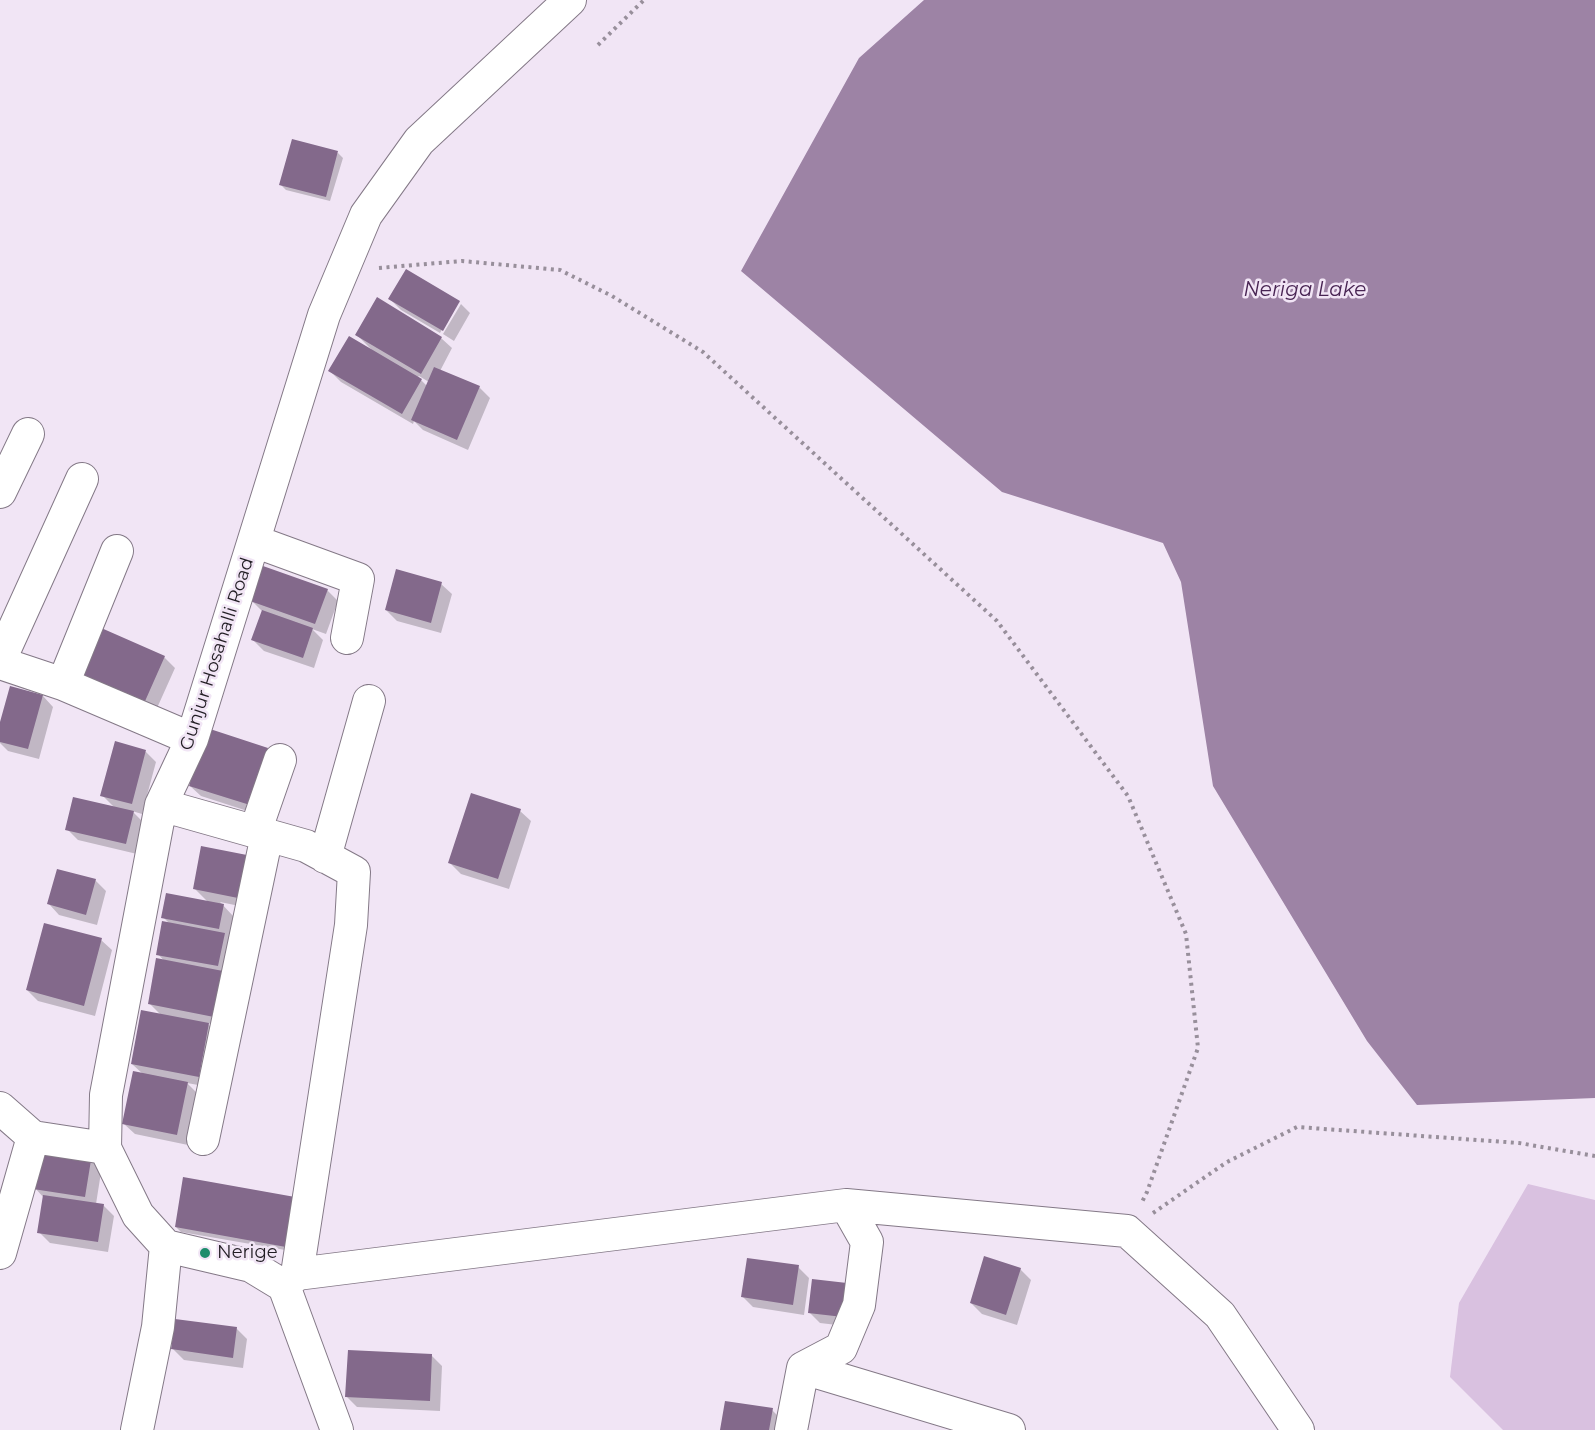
<!DOCTYPE html>
<style>
body{margin:0}
canvas{display:block;background:#f1e5f5}
</style>
<canvas width="1595" height="1430"></canvas>
<script>
const ctx = document.querySelector('canvas').getContext('2d');
ctx.lineJoin = 'round';
function paint(path, color) {
  ctx.fillStyle = color;
  ctx.fill(path, 'evenodd');
}
function toPath(rows) {
  const path = new Path2D();
  for (const r of rows) {
    path.moveTo(r[0], r[1]);
    for (let i = 2; i < r.length; i += 2) path.lineTo(r[i], r[i + 1]);
  }
  return path;
}
function strokePath(path, color, width, dash) {
  ctx.strokeStyle = color;
  ctx.lineWidth = width;
  ctx.lineCap = dash ? 'butt' : 'round';
  ctx.setLineDash(dash || []);
  ctx.stroke(path);
}
function label(font, color, halo, rows, align = 'center') {
  ctx.font = font + ' Montserrat,sans-serif';
  ctx.lineWidth = 5;
  ctx.setLineDash([]);
  ctx.textBaseline = 'middle';
  ctx.strokeStyle = halo;
  ctx.fillStyle = color;
  for (const [text, x, y, turn = 0] of rows) {
    ctx.save();
    ctx.translate(x, y);
    ctx.rotate((+turn || 0) * Math.PI / 180);
    ctx.textAlign = isNaN(turn) ? turn : align;
    if (halo) ctx.strokeText(text, 0, 0);
    ctx.fillText(text, 0, 0);
    ctx.restore();
  }
}
const green = toPath([
 [1528,1184,1595,1200,1595,1430,1503,1430,1450,1377,1459,1303]
]);
const water = toPath([
 [924,0,1595,0,1595,1098,1417,1105,1367,1041,1213,786,1181,582,1163,543,1002,492,741,271,859,58]
]);
const shadow = toPath([
 [338,153,343,158,330,201,286,190,281,185],
 [406,271,460,303,457,303,440,333,401,310,390,299],
 [461,304,470,313,454,341,443,334],
 [357,335,441,338,452,348,440,371,479,387,490,398,468,450,423,430,414,421,413,424,341,382,330,371,372,350],
 [419,376,429,382,427,386,418,377],
 [441,584,452,594,441,633,397,621,386,610],
 [327,590,338,601,326,634,312,629,323,640,314,668,264,651,253,640,263,612,252,601],
 [164,657,175,668,153,717,89,689],
 [43,696,53,707,39,759,8,751,0,743,0,728],
 [116,743,146,752,156,762,142,814,132,811,145,824,137,854,78,840,67,829,115,808,102,795],
 [267,749,278,760,260,815,201,796,190,786],
 [472,795,520,811,531,821,509,889,461,874,450,863],
 [202,848,254,909,220,902,234,917,225,1027,207,1023,219,1036,209,1087,187,1083,198,1094,188,1145,135,1134,124,1124,144,1075,132,1064,162,1016,150,1004,165,962,158,954,170,924,163,917,209,903,195,889],
 [95,880,106,891,97,925,59,915,49,904],
 [101,940,112,950,95,1016,38,1001,27,990],
 [91,1156,102,1166,96,1204,103,1205,114,1216,108,1252,50,1243,39,1232,44,1198,35,1188],
 [295,1198,291,1251,181,1232,176,1227],
 [798,1267,809,1278,804,1315,753,1307,742,1296],
 [1020,1269,1031,1280,1017,1325,982,1314,971,1303],
 [813,1280,854,1327,820,1323,809,1312],
 [236,1328,247,1339,243,1368,184,1360,173,1349],
 [431,1355,442,1366,440,1411,357,1407,347,1397],
 [772,1410,783,1421,782,1430,722,1430]
]);
const building = toPath([
 [292,139,338,151,326,197,279,185],
 [406,269,460,301,443,331,388,299],
 [377,297,442,337,421,374,355,335],
 [349,336,422,379,402,414,328,371],
 [434,367,480,386,457,440,411,420],
 [263,566,328,589,315,624,250,601],
 [396,569,442,582,431,623,385,610],
 [262,610,313,628,303,658,251,640],
 [99,627,165,656,142,708,77,678],
 [10,686,43,695,28,749,0,742,0,722],
 [207,728,268,748,250,805,189,786],
 [115,741,146,750,132,804,100,796],
 [471,793,521,809,498,879,448,863],
 [73,797,134,811,126,844,65,830],
 [201,846,252,856,243,899,193,889],
 [57,869,96,879,86,915,47,904],
 [166,893,224,904,219,929,161,918],
 [162,921,225,933,218,966,156,955],
 [44,923,102,938,84,1006,26,990],
 [156,958,223,971,214,1017,148,1004],
 [141,1010,209,1023,199,1077,131,1064],
 [133,1071,188,1082,177,1135,122,1124],
 [40,1146,92,1154,85,1197,33,1189],
 [183,1177,295,1197,286,1247,175,1227],
 [43,1195,104,1204,98,1242,37,1233],
 [984,1256,1021,1268,1006,1315,970,1303],
 [747,1258,799,1265,793,1305,741,1297],
 [812,1279,847,1283,843,1317,808,1313],
 [175,1319,237,1327,233,1358,171,1349],
 [348,1350,432,1354,430,1401,345,1397],
 [725,1401,773,1408,769,1430,720,1430]
]);
const path = toPath([
 [598,45,644,0],
 [379,268,462,261,560,270,612,296,703,352,997,621,1128,796,1186,934,1198,1048,1147,1192,1141,1204],
 [1153,1213,1227,1162,1297,1127,1519,1143,1595,1156]
]);
const minor = toPath([
 [0,492,28,434],
 [254,541,358,579,347,638],
 [0,660,82,479],
 [0,663,63,684,192,739],
 [63,684,117,551],
 [161,805,306,846,354,872,351,925,297,1274],
 [255,832,280,760],
 [325,857,369,701],
 [0,1108,33,1137,105,1148],
 [203,1139,267,835],
 [0,1253,33,1137],
 [284,1286,297,1274,846,1205,1127,1231,1220,1315,1298,1430],
 [803,1368,1009,1430],
 [137,1430,158,1327,166,1246],
 [337,1430,284,1286,251,1266,166,1246,138,1215,105,1148,106,1095,161,805,192,739,324,315,366,215,419,141,570,0],
 [791,1430,803,1368,841,1348,859,1305,867,1242,846,1205]
]);
const markers = [
 [205,1253,6,"#1d8c6b"]
];
const streetNames = [
 ["Gunjur Hosahalli Road",217,654,-72]
];
const poiNames = [
 ["Nerige",217,1253]
];
const waterNames = [
 ["Neriga Lake",1305,290]
];
paint(green, '#d9c1e0');
paint(water, '#9d83a5');
paint(shadow, '#0003');
paint(building, '#83698b');
strokePath(minor, '#847987', 34);
strokePath(path, '#988f9b', 4, [3, 4.5]);
strokePath(minor, '#fff', 32);
for (const [x, y, r, color] of markers) {
  const dot = new Path2D();
  dot.arc(x, y, r, 0, 2 * Math.PI);
  ctx.fillStyle = color;
  ctx.fill(dot);
  strokePath(dot, '#f1e5f5', 2);
}
label('18px', '#211d23', '#f1e5f5', streetNames);
label('18px', '#211d23', '#f1e5f5', poiNames, 'left');
label('italic 20px', '#482453', '#f1e5f5', waterNames);
</script>
